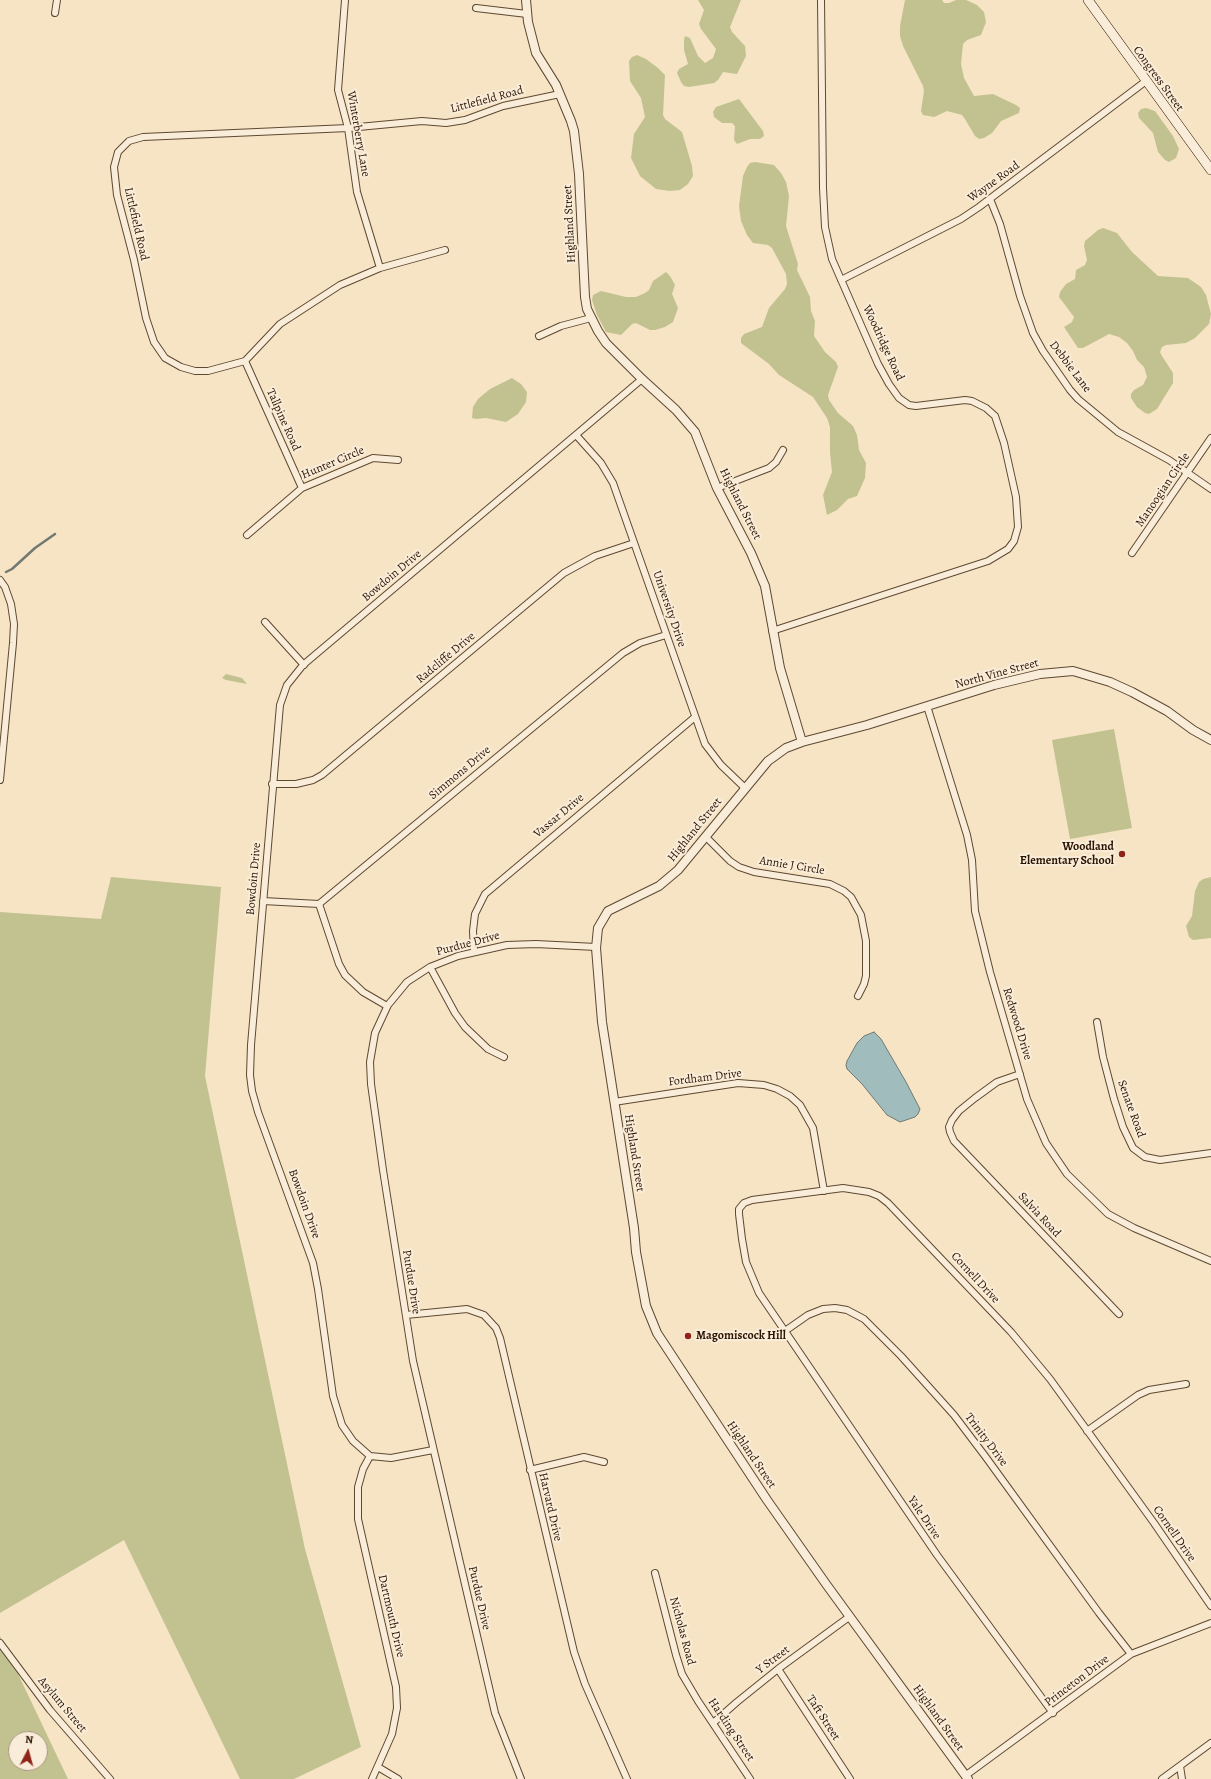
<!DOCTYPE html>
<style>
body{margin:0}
#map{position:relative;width:1211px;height:1779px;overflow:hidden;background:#f6e4c4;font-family:Alegreya,serif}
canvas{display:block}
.north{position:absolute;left:8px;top:1731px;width:40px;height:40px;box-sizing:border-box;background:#f9edd9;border:1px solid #a79683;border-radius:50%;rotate:6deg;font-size:11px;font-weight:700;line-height:16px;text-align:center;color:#2b1401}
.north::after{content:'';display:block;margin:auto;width:14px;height:18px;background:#8f2418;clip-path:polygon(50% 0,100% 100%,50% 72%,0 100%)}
</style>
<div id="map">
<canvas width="1211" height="1779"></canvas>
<div class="north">N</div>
</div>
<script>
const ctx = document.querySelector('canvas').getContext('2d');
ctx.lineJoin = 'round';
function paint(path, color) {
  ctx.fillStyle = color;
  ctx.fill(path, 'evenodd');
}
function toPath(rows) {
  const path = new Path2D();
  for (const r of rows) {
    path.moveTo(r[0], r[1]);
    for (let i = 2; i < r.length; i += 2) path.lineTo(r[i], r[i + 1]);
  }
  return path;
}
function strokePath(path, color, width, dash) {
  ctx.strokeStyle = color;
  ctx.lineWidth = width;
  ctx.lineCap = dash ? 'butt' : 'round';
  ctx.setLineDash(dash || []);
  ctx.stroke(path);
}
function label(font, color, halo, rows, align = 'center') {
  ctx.font = font + ' Alegreya,serif';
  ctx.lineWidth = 4;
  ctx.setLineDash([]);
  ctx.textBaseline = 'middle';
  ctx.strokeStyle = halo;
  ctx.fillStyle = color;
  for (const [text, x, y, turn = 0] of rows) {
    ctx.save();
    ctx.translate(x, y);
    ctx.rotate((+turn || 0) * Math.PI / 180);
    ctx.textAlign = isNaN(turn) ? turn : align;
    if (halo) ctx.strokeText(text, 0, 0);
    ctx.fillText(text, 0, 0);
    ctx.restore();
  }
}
const green = toPath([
 [698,0,741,0,730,27,732,32,745,46,746,56,737,74,723,72,718,80,714,83,689,87,684,86,681,82,677,73,679,69,688,64,684,50,684,40,685,36,690,38,698,56,705,63,713,58,716,49,701,29,699,24,704,10],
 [905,0,942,0,944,3,949,3,956,0,966,0,977,5,984,12,986,22,981,35,967,40,963,44,961,64,964,78,974,96,993,94,1016,105,1020,108,1019,113,1001,121,992,133,984,138,979,139,975,136,965,119,962,115,947,111,934,117,923,115,921,111,924,91,923,86,903,46,900,36,900,26],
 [637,55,646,59,658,68,665,75,663,115,665,119,682,132,692,166,693,176,688,184,680,190,670,191,656,189,640,176,631,158,634,134,645,117,641,98,630,81,629,61,632,57],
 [739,99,763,131,764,136,760,139,750,139,737,144,734,140,735,126,732,123,722,123,714,117,713,112,716,107],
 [1146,108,1155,111,1173,136,1179,149,1176,158,1169,162,1165,160,1158,152,1153,133,1139,118,1138,113,1141,109],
 [755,162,774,165,781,173,786,182,789,196,786,226,798,264,797,270,810,297,811,311,815,321,814,336,825,352,836,362,838,367,828,395,829,400,838,413,853,426,857,435,859,450,866,463,865,478,857,496,848,499,837,510,827,515,823,495,832,472,830,452,830,427,827,418,813,397,779,375,769,364,741,343,741,338,744,334,762,327,769,308,785,289,787,284,786,274,772,248,768,245,753,243,747,235,741,221,739,206,743,176,747,167,750,163],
 [1103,228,1117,233,1132,252,1158,276,1188,278,1201,287,1206,295,1211,314,1209,324,1195,338,1186,343,1166,345,1162,347,1160,352,1162,356,1173,373,1173,383,1157,409,1149,414,1145,413,1137,407,1131,398,1131,394,1134,390,1143,385,1147,377,1144,367,1137,360,1133,351,1127,343,1119,337,1109,334,1083,348,1078,348,1064,327,1072,322,1074,317,1059,297,1060,292,1066,284,1075,279,1076,270,1085,265,1087,260,1084,246,1085,241,1098,230],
 [666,272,670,276,675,285,672,294,678,308,673,322,665,327,655,330,650,330,636,323,632,324,621,335,606,332,597,315,592,300,593,295,601,291,626,297,636,297,645,293,649,290,653,281],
 [512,378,521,384,527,392,526,402,518,414,506,422,486,418,476,419,472,418,473,407,478,399,490,389],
 [226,674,242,678,247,684,226,680,222,678],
 [1114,729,1132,828,1070,839,1052,740],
 [111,877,221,887,205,1076,305,1549,361,1747,294,1779,240,1779,124,1540,0,1613,0,912,101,919],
 [1211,877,1211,938,1193,940,1189,937,1186,926,1192,916,1195,891,1199,882,1203,879],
 [0,1636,68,1779,0,1779],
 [16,1739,40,1739,40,1763,16,1763]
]);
const water = toPath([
 [874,1032,881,1039,906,1082,920,1109,918,1114,915,1117,900,1122,887,1115,862,1084,847,1069,846,1065,847,1061,857,1043,864,1036,874,1032]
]);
const stream = toPath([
 [6,572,12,569,35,548,55,534]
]);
const minor = toPath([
 [345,0,338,90,348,128,357,192,380,268],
 [476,8,527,14],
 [55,13,57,0],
 [990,199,1000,224,1020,296,1033,333,1043,351,1070,390,1078,399,1118,432,1169,460,1211,489],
 [445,250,380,268,340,285,280,324,245,361,208,371,195,371,181,367,165,358,154,342,146,318,134,260,117,195,114,167,118,152,129,141,143,137,348,128,422,121,446,123,465,120,503,106,560,94],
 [841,280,961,219,979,207,1146,81],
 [539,336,561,326,591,318],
 [245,361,302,488],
 [576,435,601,463,613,483,705,744,721,765,745,788],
 [717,488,769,468,776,462,783,450],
 [247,535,302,488,373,458,398,460],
 [1132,553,1211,438],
 [0,580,5,587,11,604,14,624,13,643,0,780],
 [265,622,304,665],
 [772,631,988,561,1008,549,1014,541,1018,527,1016,497,1004,443,995,416,986,408,972,401,965,400,916,406,909,405,899,398,889,384,878,364,832,259,825,227,823,188,821,0],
 [927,706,967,835,972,860,975,911,990,972,1027,1099,1046,1143,1067,1174,1108,1214,1134,1228,1211,1261],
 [272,784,296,784,313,780,322,775,564,573,595,556,634,543],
 [706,837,730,861,739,867,754,872,830,884,844,891,851,897,861,915,866,941,866,976,864,984,858,996],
 [263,901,319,904,623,653,640,643,666,635],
 [319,904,339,964,345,975,363,992,387,1006],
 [474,952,473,931,475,914,485,894,695,717],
 [430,967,455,1013,465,1027,488,1049,504,1057],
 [1097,1022,1103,1057,1114,1099,1123,1127,1133,1148,1145,1157,1160,1160,1211,1153],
 [1020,1074,997,1082,975,1098,959,1111,952,1120,949,1127,950,1132,954,1141,1119,1314],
 [614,1102,738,1083,764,1085,777,1089,790,1096,800,1105,813,1128,824,1191],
 [406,1315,467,1309,484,1315,496,1328,500,1338,574,1652,585,1684,627,1779],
 [785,1331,808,1315,823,1309,835,1308,847,1310,864,1319,901,1356,954,1415,985,1456,1099,1613,1131,1654],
 [1087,1431,1138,1395,1149,1390,1186,1384],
 [433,1450,391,1458,370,1456,353,1441,342,1425,333,1396,318,1289,313,1263,258,1112,252,1091,250,1075,251,1045,280,705,287,685,303,665,642,379],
 [370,1456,363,1469,358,1487,358,1519,396,1687,397,1708,392,1734,372,1779],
 [530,1470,584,1457,604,1462],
 [655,1573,676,1655,682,1674,698,1701,750,1779],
 [0,1643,50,1710,110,1779],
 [778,1669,850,1779],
 [1053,1713,937,1555,759,1293,746,1262,742,1239,739,1214,739,1209,744,1203,752,1200,843,1188,869,1192,879,1196,888,1203,1011,1332,1050,1379,1154,1523,1211,1606],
 [713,1723,737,1702,778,1669,849,1617],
 [1180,1766,1182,1779],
 [378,1767,398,1779],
 [965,1776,1131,1654,1211,1623],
 [521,1779,495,1713,413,1361,383,1170,371,1084,370,1062,375,1033,388,1005,407,982,430,967,458,956,507,945,536,944,596,947],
 [1162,1779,1211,1743]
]);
const tertiary = toPath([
 [526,0,528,22,536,53,556,85,571,121,574,131,579,174,585,297,587,309,598,331,606,343,642,379,676,410,695,432,717,488,751,553,765,586,780,668,802,742,786,748,768,761,678,870,659,886,608,911,598,928,596,948,602,1022,634,1228,636,1252,646,1306,657,1333,767,1500,826,1584,968,1779],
 [802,742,867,725,994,685,1040,674,1073,671,1110,682,1132,692,1167,711,1193,730,1211,740]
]);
const secondary = toPath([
 [1088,0,1211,170]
]);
const markers = [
 [1122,854,4,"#8f2418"],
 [688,1336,4,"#8f2418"]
];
const streetNames = [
 ["Congress Street",1158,79,54],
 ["Littlefield Road",487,100,-15],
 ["Winterberry Lane",358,134,80],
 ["Wayne Road",994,182,-36],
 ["Littlefield Road",136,224,77],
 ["Highland Street",570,224,-93],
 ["Woodridge Road",883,343,65],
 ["Debbie Lane",1070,367,53],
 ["Tallpine Road",283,420,66],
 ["Hunter Circle",333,463,-23],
 ["Manoogian Circle",1163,490,-56],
 ["Highland Street",740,504,63],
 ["Bowdoin Drive",392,576,-40],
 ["University Drive",669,609,71],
 ["Radcliffe Drive",446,658,-40],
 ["North Vine Street",997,674,-15],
 ["Simmons Drive",460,773,-40],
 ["Vassar Drive",559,816,-40],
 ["Highland Street",695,830,-51],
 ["Annie J Circle",792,866,9],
 ["Bowdoin Drive",254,879,-85],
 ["Purdue Drive",468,944,-15],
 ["Redwood Drive",1017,1024,73],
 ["Fordham Drive",705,1078,-7],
 ["Senate Road",1131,1109,70],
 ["Highland Street",634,1153,81],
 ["Bowdoin Drive",304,1204,70],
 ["Salvia Road",1039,1215,47],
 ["Cornell Drive",975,1278,47],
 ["Purdue Drive",411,1282,81],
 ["Trinity Drive",986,1440,53],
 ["Highland Street",751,1455,56],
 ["Harvard Drive",550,1507,77],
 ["Yale Drive",924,1518,56],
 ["Cornell Drive",1174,1534,55],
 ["Purdue Drive",479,1598,77],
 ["Dartmouth Drive",391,1616,77],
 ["Nicholas Road",682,1631,75],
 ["Y Street",773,1660,-37],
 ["Princeton Drive",1077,1681,-37],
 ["Asylum Street",62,1705,50],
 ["Taft Street",823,1718,57],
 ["Highland Street",938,1718,54],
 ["Harding Street",731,1730,56]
];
const poiNames = [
 ["Woodland",1114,847],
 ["Elementary School",1114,861],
 ["Magomiscock Hill",696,1336,"left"]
];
paint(green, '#c2c290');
paint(water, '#a0bcbd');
strokePath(water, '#717972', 1);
strokePath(stream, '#717972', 2.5);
strokePath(minor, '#5e4832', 8);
strokePath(tertiary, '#5e4832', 10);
strokePath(secondary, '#2b1401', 10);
strokePath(minor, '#f9edd9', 6);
strokePath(tertiary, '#f9edd9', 8);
strokePath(secondary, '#f9edd9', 9);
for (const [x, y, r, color] of markers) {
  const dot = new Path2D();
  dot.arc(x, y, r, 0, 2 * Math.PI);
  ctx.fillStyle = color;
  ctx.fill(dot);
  strokePath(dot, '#f9edd9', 1.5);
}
label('12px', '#2b1401', '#f9edd9', streetNames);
label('bold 12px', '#2b1401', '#f9edd9', poiNames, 'right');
</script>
